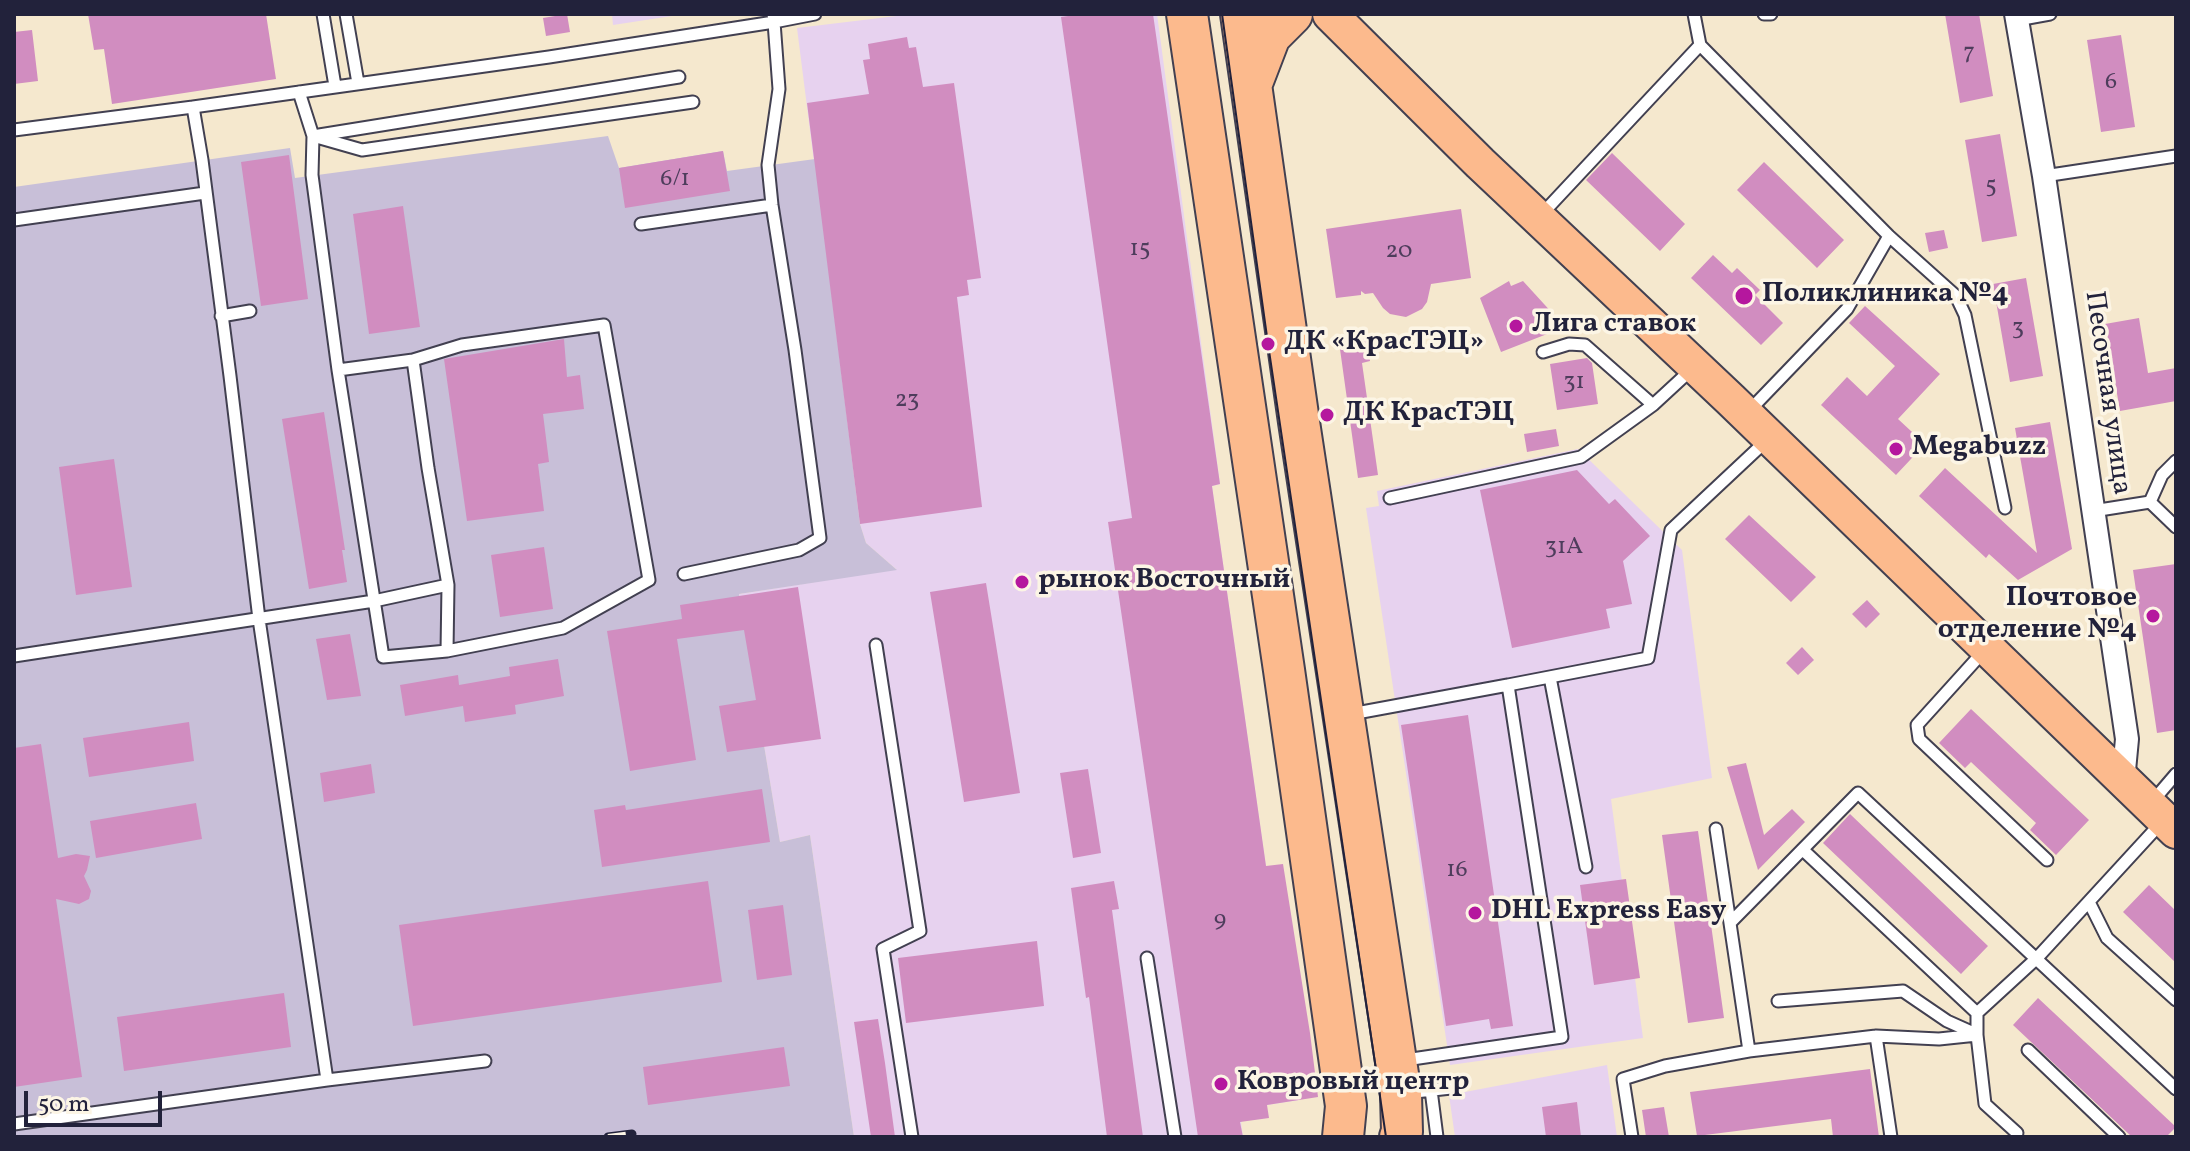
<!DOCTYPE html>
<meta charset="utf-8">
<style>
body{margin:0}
#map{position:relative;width:2190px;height:1151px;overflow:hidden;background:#f5e8ce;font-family:Vollkorn,serif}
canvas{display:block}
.frame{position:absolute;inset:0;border:16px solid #22223b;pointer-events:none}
.scale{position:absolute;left:24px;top:1091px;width:138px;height:36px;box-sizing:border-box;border:4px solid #22223b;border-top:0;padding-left:10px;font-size:24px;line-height:28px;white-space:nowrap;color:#22223b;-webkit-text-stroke:6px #fcf5e5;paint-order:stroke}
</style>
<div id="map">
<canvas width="2190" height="1151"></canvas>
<div class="frame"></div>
<div class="scale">50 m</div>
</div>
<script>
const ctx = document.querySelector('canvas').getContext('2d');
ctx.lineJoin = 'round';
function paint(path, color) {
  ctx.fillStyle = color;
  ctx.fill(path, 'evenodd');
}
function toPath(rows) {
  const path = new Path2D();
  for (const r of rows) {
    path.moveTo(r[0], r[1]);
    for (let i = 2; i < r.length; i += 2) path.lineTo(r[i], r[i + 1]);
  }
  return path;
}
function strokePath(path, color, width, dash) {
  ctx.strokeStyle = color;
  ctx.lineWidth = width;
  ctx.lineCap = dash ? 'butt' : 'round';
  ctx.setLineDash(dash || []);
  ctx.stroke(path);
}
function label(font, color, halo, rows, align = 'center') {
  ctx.font = font + ' Vollkorn,serif';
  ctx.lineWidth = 7;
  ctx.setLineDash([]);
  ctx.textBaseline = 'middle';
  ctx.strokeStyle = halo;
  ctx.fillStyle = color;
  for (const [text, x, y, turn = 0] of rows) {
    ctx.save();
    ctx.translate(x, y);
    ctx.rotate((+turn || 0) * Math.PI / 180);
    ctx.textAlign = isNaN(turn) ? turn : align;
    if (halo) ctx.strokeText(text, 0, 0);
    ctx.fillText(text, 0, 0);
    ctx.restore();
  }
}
const built = toPath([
 [612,14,685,14,613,25],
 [913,14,1157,14,1220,484,1212,486,1299,1100,1267,1105,1241,1122,1243,1137,854,1137,810,835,780,842,739,594,896,569,866,543,860,524,797,28],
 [1578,449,1682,550,1712,778,1611,799,1643,1038,1450,1065,1366,508,1379,506,1377,491],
 [1607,1065,1617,1137,1455,1137,1449,1095]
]);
const industrial = toPath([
 [608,136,619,168,723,151,727,171,815,159,860,524,866,543,897,570,739,594,780,842,810,835,854,1137,14,1137,14,187,290,148,295,178]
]);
const building = toPath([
 [88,14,266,14,276,79,112,104,104,49,94,50],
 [567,14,570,32,546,36,543,18],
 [1082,14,1153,14,1220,484,1212,486,1266,866,1283,864,1310,1033,1318,1097,1267,1105,1269,1118,1240,1122,1243,1137,1198,1137,1108,522,1132,518,1061,17],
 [1945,14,1979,14,1993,96,1960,103],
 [32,30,38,81,14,84,14,32],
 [2121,35,2135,127,2101,132,2087,40],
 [907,37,909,48,916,47,923,87,954,83,981,278,967,280,969,295,957,297,982,507,860,524,807,103,869,94,863,60,870,59,868,44],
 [2000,134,2017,236,1982,242,1965,140],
 [723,151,730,191,625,208,619,168],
 [1612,153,1685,224,1660,251,1586,180],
 [289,155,308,299,261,306,241,162],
 [1764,162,1844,240,1817,268,1737,190],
 [403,206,420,327,369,334,353,214],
 [1461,209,1471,278,1431,284,1427,302,1422,309,1406,317,1390,314,1383,308,1373,293,1365,294,1361,291,1361,295,1336,298,1326,229],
 [1944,230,1948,248,1929,252,1925,233],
 [1713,255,1732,273,1737,268,1760,290,1755,295,1783,323,1761,345,1691,278],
 [2026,278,2043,376,2010,382,1993,284],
 [1509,281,1511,286,1523,281,1565,327,1501,352,1480,298],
 [1865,306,1940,374,1898,419,1925,444,1896,475,1821,405,1847,377,1867,396,1895,366,1849,323],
 [2139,318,2148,373,2176,368,2176,401,2120,411,2105,324],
 [1367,338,1370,361,1362,363,1378,475,1358,478,1339,342],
 [564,339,567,377,580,375,584,409,543,414,549,462,538,464,544,511,467,521,444,359],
 [1587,358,1592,363,1598,404,1557,410,1550,364],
 [324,412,345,550,342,550,347,582,309,589,282,419],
 [2050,422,2072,549,2018,580,1989,554,1986,558,1919,496,1945,468,2037,553,2015,428],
 [1556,429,1559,446,1527,452,1524,434],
 [114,459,132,587,76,595,59,467],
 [1577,470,1609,504,1615,499,1650,536,1623,561,1632,604,1606,609,1610,628,1512,648,1480,490],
 [1749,515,1816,577,1791,602,1725,539],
 [544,547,553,609,500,617,491,555],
 [2176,564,2176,730,2157,733,2133,570],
 [986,583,1020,793,964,802,930,592],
 [798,587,821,739,727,752,719,706,756,700,744,630,677,639,696,760,630,771,607,631,682,619,680,605],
 [1867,600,1880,614,1866,628,1852,614],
 [350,634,361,696,327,700,316,639],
 [1802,647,1814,660,1798,675,1786,663],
 [558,659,564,696,515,705,516,714,465,722,463,706,405,716,400,685,458,675,459,685,510,676,509,667],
 [1971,709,2089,820,2056,855,2030,830,2036,823,1971,762,1965,768,1939,743],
 [1468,715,1513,1026,1491,1029,1489,1019,1446,1026,1401,725],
 [189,722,194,761,89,777,83,738],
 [41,744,58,858,76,854,90,856,87,870,84,876,91,891,89,899,79,904,56,899,82,1077,14,1087,14,748],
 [1746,763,1764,835,1792,809,1805,822,1758,870,1727,767],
 [371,764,375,793,324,802,320,773],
 [1088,769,1101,853,1073,858,1060,773],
 [762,789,770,842,602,867,594,810,625,805,626,810],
 [196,803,202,839,96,858,90,821],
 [1850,814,1988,946,1961,974,1823,843],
 [1698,831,1724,1018,1688,1023,1662,835],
 [1626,879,1640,978,1594,985,1580,885],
 [708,881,722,982,413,1026,399,925],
 [1114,881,1119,909,1112,910,1143,1137,1107,1137,1089,997,1086,998,1071,888],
 [2149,885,2176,911,2176,963,2123,912],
 [783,905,792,975,757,980,748,910],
 [1037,941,1044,1006,906,1023,898,958],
 [284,993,291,1047,124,1071,117,1017],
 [2038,998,2176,1127,2166,1137,2132,1137,2013,1025],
 [878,1019,885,1063,895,1137,871,1137,854,1022],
 [784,1047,790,1086,648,1105,643,1067],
 [1870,1069,1879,1137,1833,1137,1831,1119,1697,1136,1690,1092],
 [1577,1102,1581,1137,1546,1137,1542,1107],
 [1664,1107,1669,1137,1646,1137,1642,1110]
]);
const lane = toPath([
 [323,14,335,86],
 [346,14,358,83],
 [1694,14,1700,45,1889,236,1956,296,1965,315,2005,508],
 [1764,14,1771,14],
 [2017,20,2050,14],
 [299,92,313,136,362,150,693,102],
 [193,107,202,160,230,376,259,619,327,1080],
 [14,130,193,107,549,57,774,22,773,14],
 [2044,176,2176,156],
 [1542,214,1700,45],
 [14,220,205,193],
 [641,224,772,205],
 [221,316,250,311],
 [1543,352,1569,344,1585,345,1653,405,1692,369],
 [413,360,462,345,604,325,649,580,563,628,447,651,383,657,338,370,312,175,313,136,679,77],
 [338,370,413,360,428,468,448,585,447,651],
 [1748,412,1847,309,1889,236],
 [1390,498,1581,457,1653,405],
 [2150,502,2162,475,2176,461],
 [2093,511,2150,502,2176,527],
 [684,574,799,550,820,538,795,350,772,205,768,165,779,89,774,22,815,14],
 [876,645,920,931,883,949,912,1137],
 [1983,652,1917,725,1919,739,2047,860],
 [14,656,374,601,448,585],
 [1550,677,1586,867],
 [1351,714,1508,685],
 [2152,802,2176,774],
 [1716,829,1749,1051],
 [1803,850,1977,1013],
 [2089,902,2107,938,2176,1000],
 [1730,923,1858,793,2176,1089],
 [1147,958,1175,1137],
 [1778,1001,1903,991,1947,1021,1976,1034],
 [1876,1036,1891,1137],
 [2028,1050,2119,1137],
 [1412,1059,1562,1037,1508,685,1648,658,1671,530,1766,441],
 [1431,1090,1437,1137],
 [1406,1093,1451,1088],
 [14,1124,327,1080,485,1061],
 [2017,1133,1985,1104,1977,1035,1977,1013,2037,958,2161,823],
 [1632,1137,1623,1079,1665,1066,1749,1051,1876,1036,1939,1039,1977,1035]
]);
const street = toPath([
 [2016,14,2044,176,2127,739,2123,781]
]);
const primary = toPath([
 [1330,14,1480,163,1731,400,2176,831]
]);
const highway = toPath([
 [1187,14,1284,670,1346,1106,1343,1137],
 [1241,14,1299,422,1401,1094,1402,1132,1400,1137],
 [1252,83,1270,36,1292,14]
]);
const tram = toPath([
 [1222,14,1268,344,1386,1137]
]);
const rail = toPath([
 [608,1137,632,1134]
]);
const markers = [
 [1744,296,10,"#b5179e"],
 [1516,326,8,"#b5179e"],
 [1268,344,8,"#b5179e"],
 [1327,415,8,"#b5179e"],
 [1896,449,8,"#b5179e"],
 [1022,582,8,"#b5179e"],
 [2153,616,8,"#b5179e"],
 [1475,913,8,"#b5179e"],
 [1221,1084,8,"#b5179e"]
];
const numberNames = [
 ["7",1969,55],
 ["6",2111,84],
 ["6/1",675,181],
 ["5",1991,188],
 ["15",1140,251],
 ["20",1399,253],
 ["3",2018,330],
 ["31",1574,384],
 ["23",907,402],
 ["31А",1564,549],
 ["16",1457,872],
 ["9",1220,922]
];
const poiNames = [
 ["Поликлиника №4",1762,296],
 ["Лига ставок",1532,326],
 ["ДК «КрасТЭЦ»",1284,344],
 ["ДК КрасТЭЦ",1343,415],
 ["Megabuzz",1912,449],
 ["рынок Восточный",1038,582],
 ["Почтовое",2137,600,"right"],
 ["отделение №4",2137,632,"right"],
 ["DHL Express Easy",1491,913],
 ["Ковровый центр",1237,1084]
];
const streetNames = [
 ["Песочная улица",2106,393,82]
];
paint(built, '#e7d2ef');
paint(industrial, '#c8bfd8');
paint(building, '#d18dc0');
strokePath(lane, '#424051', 15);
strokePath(street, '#424051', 26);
strokePath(primary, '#424051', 38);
strokePath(highway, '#424051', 44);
strokePath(lane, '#fff', 11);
strokePath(street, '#fff', 22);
strokePath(primary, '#fcba8d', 34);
strokePath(highway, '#fcba8d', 40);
strokePath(tram, '#22223b', 2);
strokePath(rail, '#22223b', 9);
strokePath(rail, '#fcf5e5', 6, [18]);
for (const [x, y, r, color] of markers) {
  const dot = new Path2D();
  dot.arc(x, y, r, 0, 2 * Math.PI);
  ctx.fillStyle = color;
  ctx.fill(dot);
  strokePath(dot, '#fcf5e5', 3);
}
label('24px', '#4e3d5c', null, numberNames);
label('bold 28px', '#22223b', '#fcf5e5', poiNames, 'left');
label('28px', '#22223b', '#fcf5e5', streetNames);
</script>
